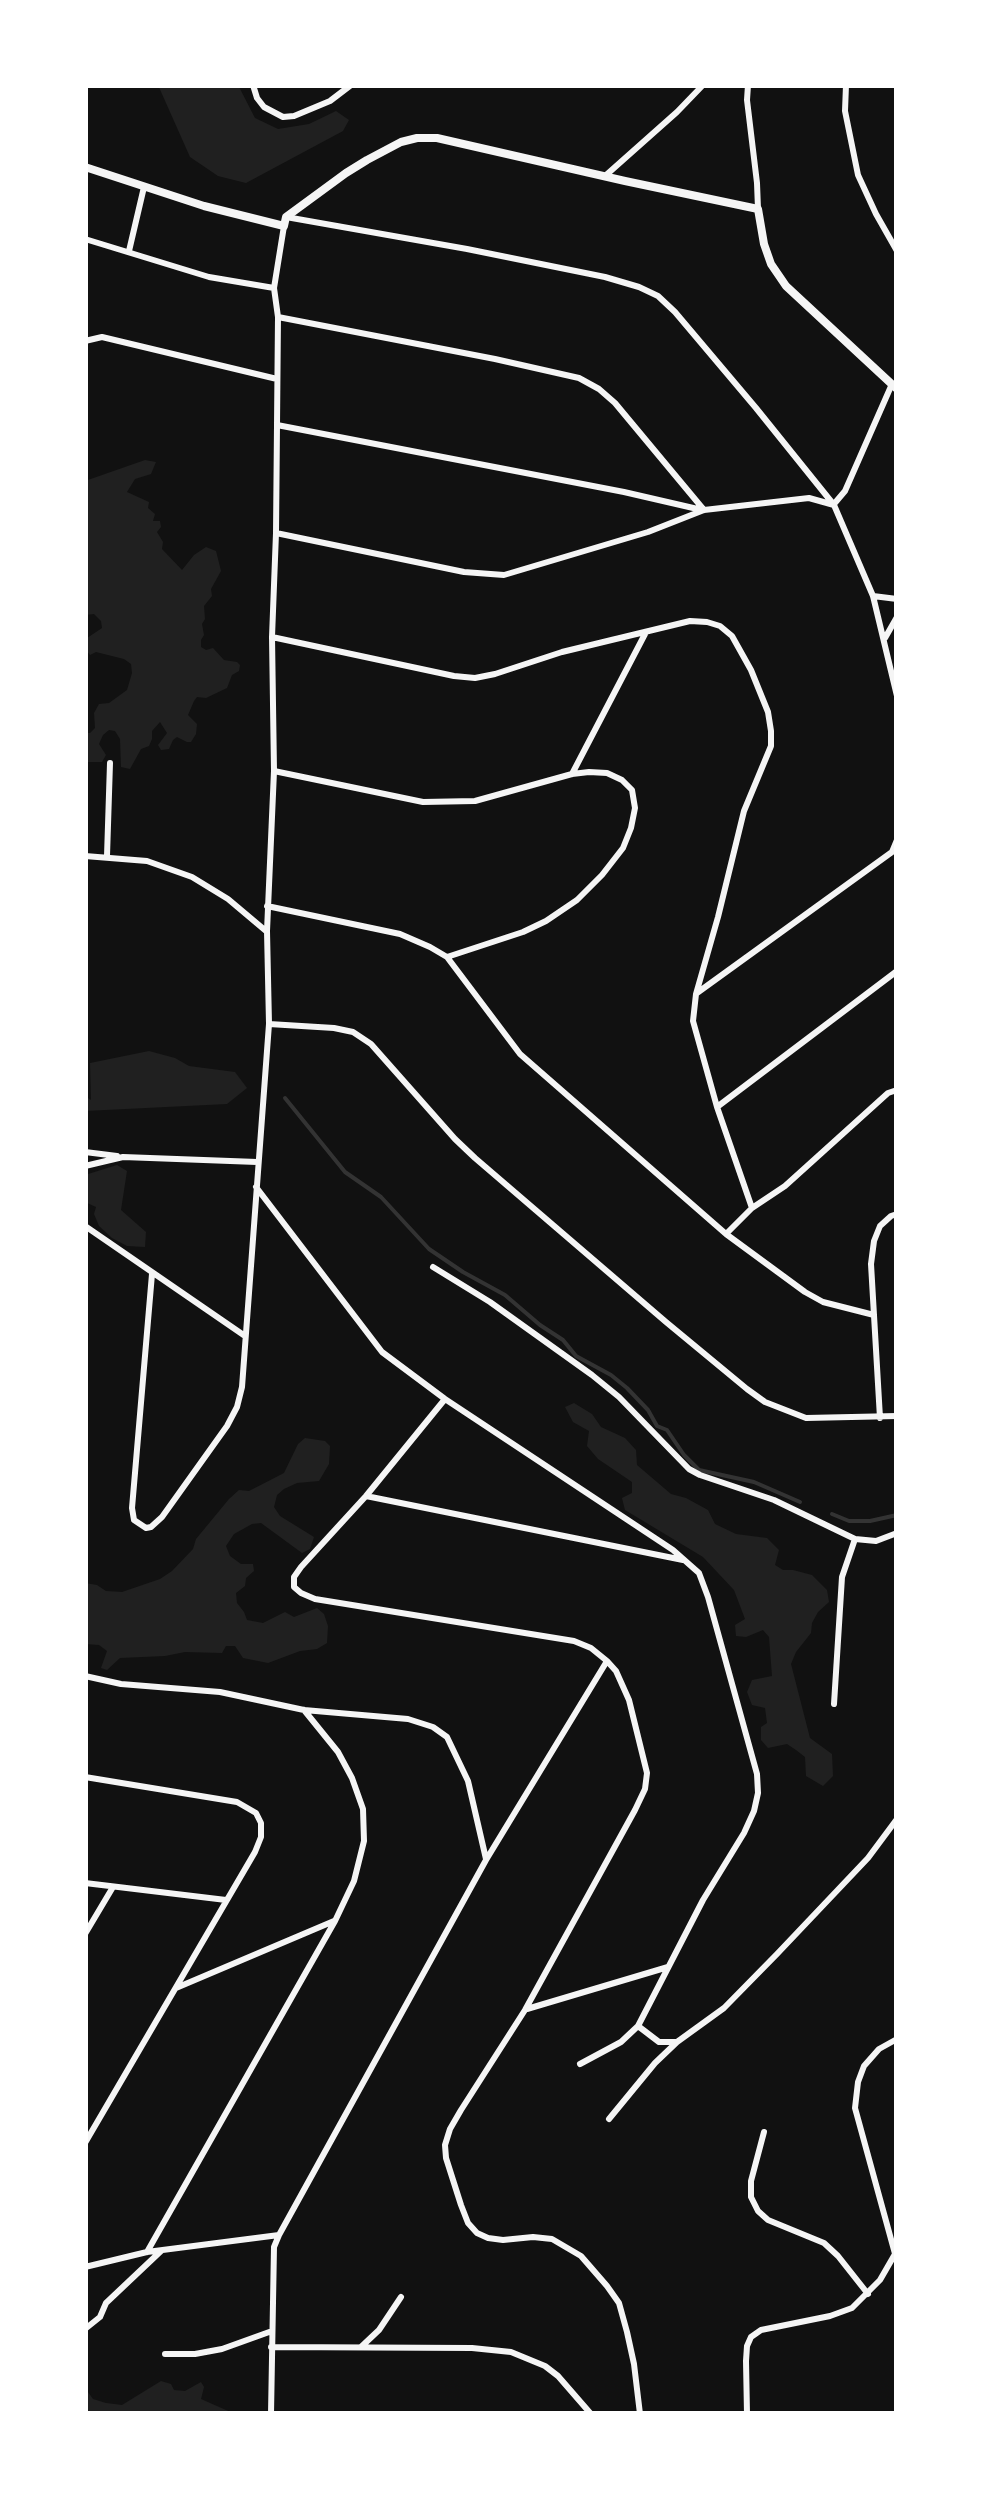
<!DOCTYPE html>
<style>
body{margin:0}
#map{position:relative;width:982px;height:2499px;overflow:hidden;background:#111;font-family:"Golos Text",sans-serif}
canvas{display:block}
.frame{position:absolute;inset:0;border:88px solid #fff;pointer-events:none}
</style>
<div id="map">
<canvas width="982" height="2499"></canvas>
<div class="frame"></div>
</div>
<script>
const ctx = document.querySelector('canvas').getContext('2d');
ctx.lineJoin = 'round';
function paint(path, color) {
  ctx.fillStyle = color;
  ctx.fill(path, 'evenodd');
}
function toPath(rows) {
  const path = new Path2D();
  for (const r of rows) {
    path.moveTo(r[0], r[1]);
    for (let i = 2; i < r.length; i += 2) path.lineTo(r[i], r[i + 1]);
  }
  return path;
}
function strokePath(path, color, width, dash) {
  ctx.strokeStyle = color;
  ctx.lineWidth = width;
  ctx.lineCap = dash ? 'butt' : 'round';
  ctx.setLineDash(dash || []);
  ctx.stroke(path);
}
const green = toPath([
 [158,85,238,85,255,118,278,129,309,124,336,111,349,120,343,131,246,183,218,176,190,157],
 [145,460,156,462,151,474,135,479,127,492,149,502,148,508,155,514,153,521,160,521,161,527,157,532,163,542,162,549,182,570,194,555,206,547,216,551,221,571,211,589,212,596,204,606,205,619,202,624,204,635,201,640,201,647,206,650,213,648,224,660,237,662,240,665,239,671,232,675,227,688,206,698,197,697,194,701,188,715,197,724,196,734,191,742,187,742,177,737,173,740,169,749,161,750,158,745,167,733,160,722,152,731,152,739,149,746,141,749,130,769,121,767,120,739,115,731,109,730,103,735,99,744,106,755,102,762,85,762,85,733,90,733,95,728,94,713,99,704,109,703,127,690,132,673,131,664,124,659,96,652,90,655,85,649,87,638,102,628,101,621,94,614,85,615,85,481],
 [149,1051,175,1058,189,1066,235,1072,247,1088,227,1104,85,1111,85,1096,91,1100,90,1063],
 [117,1165,127,1171,121,1210,146,1232,145,1247,127,1246,112,1238,99,1226,94,1214,96,1207,85,1202,85,1175],
 [574,1403,592,1414,601,1427,625,1438,636,1450,637,1465,671,1494,686,1498,708,1510,715,1524,736,1534,767,1538,779,1550,775,1565,783,1570,793,1570,812,1575,827,1590,829,1602,818,1612,812,1623,811,1633,796,1652,791,1664,810,1738,832,1754,833,1776,823,1786,806,1776,805,1757,796,1750,787,1744,768,1748,761,1740,761,1727,767,1723,765,1708,752,1705,747,1692,752,1680,772,1676,769,1637,763,1630,746,1637,736,1636,735,1625,745,1619,734,1590,703,1557,625,1510,622,1498,632,1493,632,1482,598,1459,587,1446,589,1431,573,1422,565,1407],
 [305,1438,325,1441,330,1446,329,1464,319,1481,297,1483,284,1489,277,1495,274,1507,280,1516,314,1537,310,1549,302,1553,261,1523,252,1524,234,1534,226,1546,230,1556,241,1564,253,1564,254,1571,246,1578,245,1586,236,1593,237,1603,244,1612,247,1620,263,1623,285,1612,294,1617,317,1608,324,1614,328,1626,327,1643,317,1649,300,1651,268,1663,243,1658,235,1646,226,1646,222,1653,185,1652,165,1656,120,1658,107,1670,101,1668,107,1651,99,1645,85,1644,85,1583,97,1585,106,1591,122,1592,160,1579,172,1571,193,1549,196,1539,229,1499,239,1490,249,1491,284,1473,298,1444],
 [161,2381,171,2384,174,2390,185,2391,201,2382,204,2387,201,2399,235,2414,85,2414,85,2391,88,2392,93,2399,106,2403,122,2405]
]);
const stream = toPath([
 [285,1098,345,1172,381,1197,429,1249,463,1272,505,1295,540,1325,563,1340,576,1356,611,1375,627,1388,648,1410,657,1426,667,1430,684,1455,699,1470,754,1482,800,1502],
 [832,1514,849,1521,870,1521,897,1515]
]);
const minor = toPath([
 [253,85,257,98,264,107,283,117,294,116,330,101,351,85],
 [748,85,747,100,757,183,758,209],
 [846,85,845,111,858,175,876,214,897,251],
 [605,176,677,112,703,85],
 [286,217,467,249,605,277,639,287,658,296,675,312,756,408,834,505,873,596,897,696],
 [85,239,209,277,274,288],
 [129,251,144,187],
 [278,317,495,359,579,378,599,389,615,403,704,510],
 [85,341,102,337,277,379],
 [277,425,624,492,702,510],
 [834,504,845,491,892,384],
 [276,533,464,572,504,575,648,532,704,510,809,498,834,505],
 [873,596,897,599],
 [272,637,454,676,475,678,495,674,562,652,690,621,707,622,720,626,732,636,751,670,768,712,771,731,771,746,744,811,718,917,696,994,693,1021,717,1107,752,1208],
 [885,638,897,617],
 [274,771,423,802,475,801,572,774,589,772,607,773,622,780,632,790,635,808,631,828,623,848,602,875,577,900,546,921,523,932,447,957],
 [572,774,645,634],
 [85,856,147,861,192,877,228,899,266,931],
 [107,856,110,763],
 [267,906,400,934,430,947,447,957,520,1054,726,1234,805,1292,823,1302,874,1315],
 [697,993,892,852,897,840],
 [269,1024,334,1028,353,1032,371,1044,455,1139,475,1158,666,1322,747,1389,765,1402,806,1418,897,1416],
 [717,1107,897,971],
 [85,1152,117,1156],
 [85,1166,123,1157,257,1162],
 [256,1187,382,1352,445,1399,673,1550,699,1573,708,1597,757,1774,758,1793,754,1811,744,1833,703,1900,638,2026,621,2042,580,2064],
 [85,1226,245,1336],
 [726,1234,752,1208,785,1186,888,1093,897,1090],
 [433,1267,490,1302,592,1375,619,1397,689,1469,700,1475,774,1500,855,1539,876,1541,897,1533],
 [152,1274,132,1508,134,1520,146,1528,151,1527,162,1517,227,1426,237,1407,242,1387,269,1024,267,931,274,771,272,637,276,533,278,317,274,288,284,226],
 [445,1399,366,1496,301,1567,294,1577,294,1587,301,1593,315,1599,574,1641,591,1648,607,1661,616,1671,629,1700,647,1773,645,1789,635,1810,525,2010,461,2110,450,2129,445,2145,446,2158,461,2205,468,2223,477,2233,488,2238,503,2240,533,2237,552,2239,581,2256,607,2286,619,2303,627,2332,634,2364,640,2414],
 [880,1418,871,1264,874,1241,880,1226,891,1216,897,1214],
 [366,1496,683,1560],
 [85,1676,121,1684,220,1692,304,1710,408,1719,433,1727,447,1737,468,1781,486,1859],
 [834,1704,842,1577,855,1539],
 [85,1777,237,1802,256,1813,261,1823,261,1837,255,1852,85,2143],
 [85,1883,226,1900],
 [85,1934,113,1887],
 [176,1988,334,1921],
 [527,2009,668,1967],
 [638,2026,659,2042,676,2042],
 [897,2039,879,2049,864,2066,858,2082,855,2108,897,2261],
 [609,2119,655,2063,677,2042,724,2008,777,1954,868,1858,897,1819],
 [764,2132,751,2181,751,2197,758,2211,768,2220,824,2243,838,2256,868,2294],
 [147,2252,335,1921,354,1881,364,1841,363,1809,352,1778,338,1752,304,1710],
 [85,2267,147,2252,279,2235],
 [85,2329,100,2317,106,2303,161,2251],
 [271,2347,472,2348,511,2352,545,2366,558,2376,591,2414],
 [361,2347,379,2330,401,2297],
 [165,2354,195,2354,222,2349,272,2331],
 [271,2414,274,2247,279,2235,486,1860,607,1661],
 [747,2414,746,2361,747,2346,751,2337,761,2330,830,2316,852,2308,880,2280,895,2254]
]);
const tertiary = toPath([
 [85,167,204,206,284,226,286,217,346,173,367,160,401,142,417,138,437,138,625,181,758,209,764,244,771,264,786,286,897,389]
]);
paint(green, '#202020');
strokePath(stream, '#333', 4);
strokePath(minor, '#f5f5f5', 6);
strokePath(tertiary, '#f5f5f5', 8);
</script>
